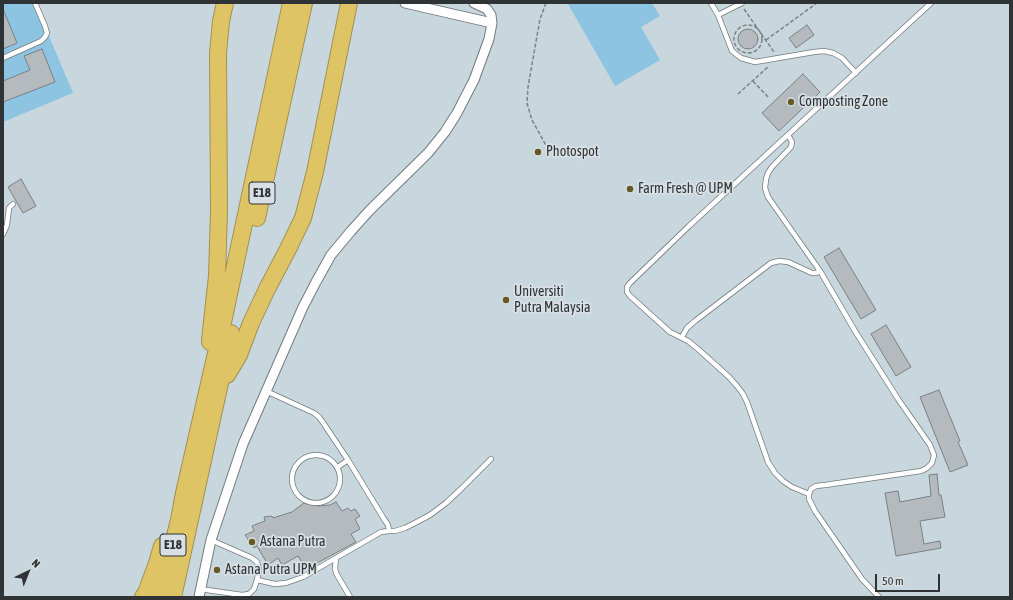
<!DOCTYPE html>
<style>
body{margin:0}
#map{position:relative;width:1013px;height:600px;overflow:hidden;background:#d9e0e4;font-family:"Asap Condensed",sans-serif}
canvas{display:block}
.frame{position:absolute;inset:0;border:4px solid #303335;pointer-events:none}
.north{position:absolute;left:8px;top:552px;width:40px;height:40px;-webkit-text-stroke:3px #d9e0e4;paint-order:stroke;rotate:43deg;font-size:11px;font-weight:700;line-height:16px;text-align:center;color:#303335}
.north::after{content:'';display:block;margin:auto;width:14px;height:18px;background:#303335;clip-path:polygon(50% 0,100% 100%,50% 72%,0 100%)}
.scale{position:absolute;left:875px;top:574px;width:65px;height:18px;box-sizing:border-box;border:2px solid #303335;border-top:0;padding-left:5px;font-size:12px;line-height:14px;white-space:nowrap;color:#303335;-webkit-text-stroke:3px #d9e0e4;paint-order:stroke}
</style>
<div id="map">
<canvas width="1013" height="600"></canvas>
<div class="frame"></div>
<div class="north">N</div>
<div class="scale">50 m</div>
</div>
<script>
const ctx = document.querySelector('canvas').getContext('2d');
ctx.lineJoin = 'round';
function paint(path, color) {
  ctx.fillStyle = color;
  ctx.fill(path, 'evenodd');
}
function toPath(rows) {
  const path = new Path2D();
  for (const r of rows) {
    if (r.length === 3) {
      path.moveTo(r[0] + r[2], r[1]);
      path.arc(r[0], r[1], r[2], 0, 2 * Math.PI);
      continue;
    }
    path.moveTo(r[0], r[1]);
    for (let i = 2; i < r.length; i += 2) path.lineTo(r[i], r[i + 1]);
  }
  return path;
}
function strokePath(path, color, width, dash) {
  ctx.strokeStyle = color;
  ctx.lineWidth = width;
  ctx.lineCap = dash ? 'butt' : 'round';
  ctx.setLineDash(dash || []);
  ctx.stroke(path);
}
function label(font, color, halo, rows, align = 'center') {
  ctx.font = font + ' "Asap Condensed",sans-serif';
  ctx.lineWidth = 3.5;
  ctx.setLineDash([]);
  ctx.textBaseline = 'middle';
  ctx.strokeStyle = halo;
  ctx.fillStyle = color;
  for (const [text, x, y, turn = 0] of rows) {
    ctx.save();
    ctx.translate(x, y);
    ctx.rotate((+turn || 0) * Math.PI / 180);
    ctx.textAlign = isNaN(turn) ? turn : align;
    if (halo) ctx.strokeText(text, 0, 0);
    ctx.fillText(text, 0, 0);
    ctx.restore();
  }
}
const built = toPath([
 [3,3,1010,3,1010,597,3,597]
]);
const green = toPath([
 [3,3,35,3,73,93,3,122],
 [570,3,652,3,660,16,641,27,660,60,615,86,568,4]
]);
const building = toPath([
 [3,9,17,43,3,49,3,9],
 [807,25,814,35,796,48,789,38,807,25],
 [748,39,10],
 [42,49,55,82,3,102,3,81,30,70,24,56,42,49],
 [803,74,820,92,779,131,762,113,803,74],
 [21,179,36,206,23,213,8,187,21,179],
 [839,248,876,310,861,319,824,257,839,248],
 [886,325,911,367,896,376,871,334,886,325],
 [939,390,960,441,958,442,968,465,950,472,920,397,939,390],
 [937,474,939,495,941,495,945,517,920,521,924,544,940,541,941,548,896,556,885,493,898,491,900,502,931,496,929,475,937,474],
 [336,502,342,511,348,508,351,511,355,509,360,516,355,519,360,529,351,534,356,542,306,569,298,556,282,565,278,558,268,565,257,546,254,548,245,535,254,531,252,526,265,521,264,517,272,516,273,518,292,512,304,503,318,506,330,505,336,502]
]);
const path = toPath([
 [546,3,540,19,528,87,527,103,532,120,548,149],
 [744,9,774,52],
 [748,39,14],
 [766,40,817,3],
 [753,81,769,98],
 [738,94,769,66]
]);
const lane = toPath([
 [711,3,718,15,732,51,741,58,755,62,814,52,824,51,833,53,842,58,856,73],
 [718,15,742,3],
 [3,58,41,41,45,37,47,33,45,26,35,3],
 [788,135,792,142,791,147,772,167,768,173,766,179,765,188,768,197,820,271,855,331,898,399,930,445,934,455,932,463,927,468,921,471,825,485,816,486,811,489,809,494,809,499,815,511,862,579,879,597],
 [3,234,7,225,9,208,13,204],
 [682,337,687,328,695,321,771,263,779,261,788,262,812,273,816,273,820,271],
 [266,391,314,413,319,417,324,424,348,460,384,519,388,525,389,531],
 [316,479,24],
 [338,467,348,460],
 [809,494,792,487,783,481,775,473,768,462,747,402,743,394,737,386,729,377,698,349,688,341,670,332,630,296,627,292,627,287,630,283,689,226,931,3],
 [336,558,335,568,336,573,350,597],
 [257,580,275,584,286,583,303,577,381,532,389,531,395,531,405,528,413,524,430,515,446,503,462,488,491,459],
 [200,589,242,595,249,594,254,589,257,580,259,569,257,562,252,558,211,540]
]);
const street = toPath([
 [405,3,492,23],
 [199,597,211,540,243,444,303,307,316,282,331,255,351,231,370,210,428,153,445,132,457,113,474,80,489,39,492,23,491,15,487,9,474,3]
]);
const highway = toPath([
 [257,218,304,3],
 [210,342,210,340,217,276,219,211,218,53,221,21,225,3],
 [227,375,239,355,251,323,267,289,288,249,303,218,315,172,349,3],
 [143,597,146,593,157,563,162,546],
 [159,597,179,520,184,493,222,327,291,3],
 [173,597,231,333]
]);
const markers = [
 [791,102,4,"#675926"],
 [538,152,4,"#675926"],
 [630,189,4,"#675926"],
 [506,300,4,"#675926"],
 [252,542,4,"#675926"],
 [217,570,4,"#675926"]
];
const shields = [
 [262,193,26],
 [173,545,26]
];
const shieldNames = [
 ["E18",262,193],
 ["E18",173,545]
];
const poiNames = [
 ["Composting Zone",799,102],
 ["Photospot",546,152],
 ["Farm Fresh @ UPM",638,189],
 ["Universiti",514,292],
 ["Putra Malaysia",514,308],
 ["Astana Putra",260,542],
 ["Astana Putra UPM",225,570]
];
paint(built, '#c8d6de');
paint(green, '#8cc4e1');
paint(building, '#b4babe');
strokePath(building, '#7a8184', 1);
strokePath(lane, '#747a7e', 6);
strokePath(street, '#747a7e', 11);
strokePath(highway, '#a19154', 18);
strokePath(path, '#7d8285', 1.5, [4, 2]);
strokePath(lane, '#fff', 4.5);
strokePath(street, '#fff', 9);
strokePath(highway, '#dec464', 16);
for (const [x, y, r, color] of markers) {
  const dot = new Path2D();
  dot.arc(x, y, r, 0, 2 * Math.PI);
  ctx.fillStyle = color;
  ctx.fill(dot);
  strokePath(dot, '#d9e0e4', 1.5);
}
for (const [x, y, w] of shields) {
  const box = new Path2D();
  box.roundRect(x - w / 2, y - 11, w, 22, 3);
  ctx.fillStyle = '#d9e0e4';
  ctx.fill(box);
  strokePath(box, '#303335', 1);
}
label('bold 13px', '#303335', null, shieldNames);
label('14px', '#303335', '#d9e0e4', poiNames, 'left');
</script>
